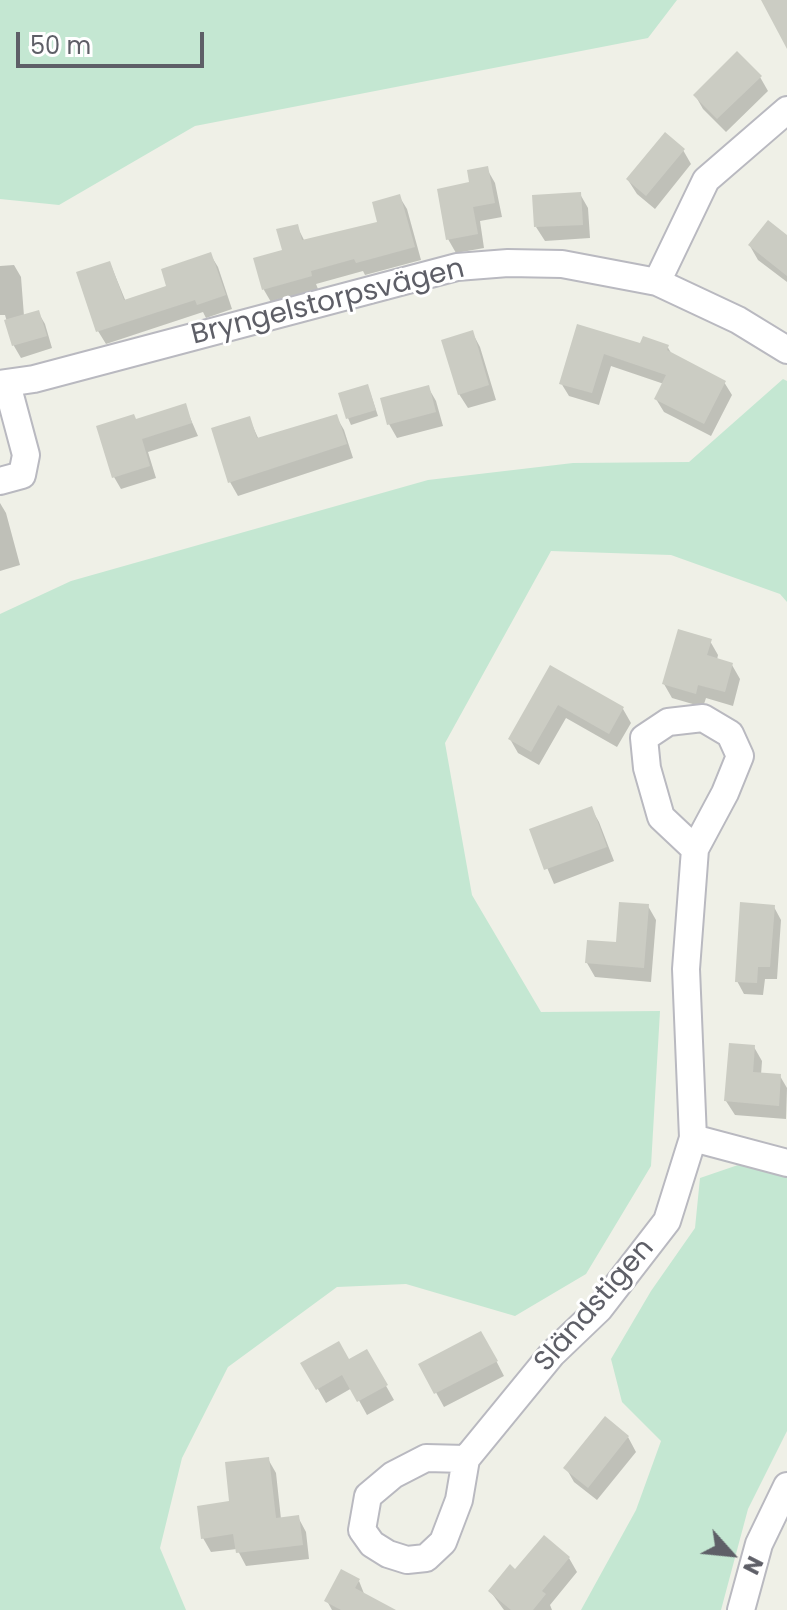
<!DOCTYPE html>
<meta charset="utf-8">
<style>
body{margin:0}
#map{position:relative;width:787px;height:1610px;overflow:hidden;background:#eff0e7;font-family:Poppins,sans-serif}
canvas{display:block}
.north{position:absolute;left:691px;top:1514px;width:80px;height:80px;-webkit-text-stroke:6px #fff;paint-order:stroke;rotate:117deg;font-size:22px;font-weight:700;line-height:32px;text-align:center;color:#5e5f67}
.north::after{content:'';display:block;margin:auto;width:28px;height:36px;background:#5e5f67;clip-path:polygon(50% 0,100% 100%,50% 72%,0 100%)}
.scale{position:absolute;left:16px;top:32px;width:188px;height:36px;box-sizing:border-box;border:4px solid #5e5f67;border-top:0;padding-left:10px;font-size:24px;line-height:28px;white-space:nowrap;color:#5e5f67;-webkit-text-stroke:6px #fff;paint-order:stroke}
</style>
<div id="map">
<canvas width="787" height="1610"></canvas>
<div class="north">N</div>
<div class="scale">50 m</div>
</div>
<script>
const ctx = document.querySelector('canvas').getContext('2d');
ctx.lineJoin = 'round';
function paint(path, color) {
  ctx.fillStyle = color;
  ctx.fill(path, 'evenodd');
}
function toPath(rows) {
  const path = new Path2D();
  for (const r of rows) {
    path.moveTo(r[0], r[1]);
    for (let i = 2; i < r.length; i += 2) path.lineTo(r[i], r[i + 1]);
  }
  return path;
}
function strokePath(path, color, width, dash) {
  ctx.strokeStyle = color;
  ctx.lineWidth = width;
  ctx.lineCap = dash ? 'butt' : 'round';
  ctx.setLineDash(dash || []);
  ctx.stroke(path);
}
function label(font, color, halo, rows, align = 'center') {
  ctx.font = font + ' Poppins,sans-serif';
  ctx.lineWidth = 6;
  ctx.setLineDash([]);
  ctx.textBaseline = 'middle';
  ctx.strokeStyle = halo;
  ctx.fillStyle = color;
  for (const [text, x, y, turn = 0] of rows) {
    ctx.save();
    ctx.translate(x, y);
    ctx.rotate((+turn || 0) * Math.PI / 180);
    ctx.textAlign = isNaN(turn) ? turn : align;
    if (halo) ctx.strokeText(text, 0, 0);
    ctx.fillText(text, 0, 0);
    ctx.restore();
  }
}
const green = toPath([
 [0,0,677,0,648,38,195,126,59,205,0,199],
 [783,379,787,381,787,602,780,594,671,555,551,551,445,743,472,895,541,1012,660,1011,651,1166,586,1274,515,1316,406,1284,337,1287,228,1367,182,1458,160,1548,186,1610,0,1610,0,614,71,581,428,480,573,463,689,462],
 [738,1165,787,1175,787,1431,748,1509,721,1610,581,1610,636,1510,661,1441,622,1402,611,1359,651,1291,695,1228,700,1178]
]);
const shadow = toPath([
 [760,77,768,91,726,132,703,109,695,95],
 [683,150,691,164,655,209,637,194,628,180],
 [487,169,495,183,502,217,480,221,484,248,456,253,448,239,472,184],
 [580,194,588,208,590,238,545,241,536,227],
 [399,196,407,209,421,260,365,275,363,271,316,284,318,289,271,302,264,290,255,259,285,251,297,226,305,242,380,224],
 [787,237,787,282,758,260,750,246],
 [210,254,218,267,232,309,206,318,203,312,106,344,98,331,110,263,126,302,169,287],
 [14,265,21,277,24,316,38,312,45,324,52,348,21,358,14,346,5,315,0,315,0,266],
 [579,327,642,346,667,346,673,356,724,382,732,395,711,436,664,412,656,399,664,384,611,366,599,405,569,396,561,383],
 [472,332,480,347,496,400,468,408,459,394],
 [428,387,436,401,443,426,397,438,389,424],
 [370,392,378,416,351,425,348,418],
 [185,406,198,436,148,452,156,478,121,489,114,477,136,421],
 [336,416,344,430,353,458,238,496,230,482,249,418,259,440],
 [0,503,6,513,20,565,0,571],
 [710,641,718,655,717,660,732,665,740,679,733,706,706,698,703,707,672,698,664,684],
 [551,668,623,709,631,723,617,747,566,718,539,765,518,753,510,739],
 [591,808,599,822,614,861,554,884,531,830],
 [648,906,656,920,651,982,595,977,587,963,617,944],
 [774,907,781,920,777,979,765,979,763,995,744,994,737,981],
 [754,1047,762,1061,761,1075,780,1076,787,1088,786,1119,735,1115,726,1101],
 [489,1347,504,1376,444,1407,421,1365],
 [367,1352,394,1400,367,1415,352,1388,326,1403,303,1363,348,1362],
 [628,1437,636,1452,597,1500,574,1482,566,1468],
 [268,1459,276,1473,281,1519,298,1517,306,1532,309,1559,246,1566,237,1549,211,1552,203,1538],
 [569,1558,577,1572,550,1605,552,1610,504,1610,490,1591,515,1572],
 [359,1581,365,1596,387,1610,332,1610,327,1601]
]);
const building = toPath([
 [761,0,787,0,787,49],
 [737,51,762,76,717,119,693,95],
 [665,132,685,149,646,196,626,179],
 [488,166,495,203,473,207,478,234,446,240,437,189,469,182,467,170],
 [581,192,583,225,534,227,532,195],
 [400,194,415,247,356,263,354,259,311,271,312,276,262,290,253,258,282,250,276,229,298,224,302,240,377,222,372,202],
 [768,220,787,235,787,276,748,245],
 [211,252,226,295,197,305,195,300,96,332,76,272,110,261,124,300,166,286,161,269],
 [39,310,47,336,12,346,4,320],
 [577,324,640,343,643,336,669,345,667,350,726,381,704,424,654,399,666,375,604,354,592,393,559,384],
 [473,330,489,385,458,395,441,340],
 [368,384,376,410,346,419,338,393],
 [429,385,436,412,387,425,380,398],
 [186,403,192,423,142,439,150,466,112,478,96,426,134,414,136,419],
 [337,414,347,444,228,483,211,428,250,416,257,438],
 [678,629,712,639,707,655,733,663,725,692,698,685,696,694,662,684],
 [550,665,624,707,609,734,558,705,531,752,508,739],
 [592,806,607,847,544,870,529,829],
 [619,902,649,904,644,968,585,963,587,940,616,942],
 [740,902,775,905,770,967,758,967,757,983,735,982],
 [729,1043,755,1045,753,1072,781,1074,779,1106,724,1101],
 [481,1331,498,1361,434,1394,418,1364],
 [339,1341,349,1359,367,1349,388,1385,357,1402,342,1375,316,1390,300,1363],
 [605,1416,629,1436,588,1488,563,1468],
 [269,1457,276,1518,299,1515,303,1545,236,1553,233,1534,201,1539,197,1506,229,1501,225,1462],
 [544,1535,570,1557,542,1591,546,1594,533,1610,511,1610,488,1591,510,1564,515,1569],
 [341,1569,360,1579,355,1588,396,1610,341,1610,324,1601]
]);
const street = toPath([
 [657,282,706,180,787,110],
 [0,384,34,379,457,267,508,263,562,264,657,282,738,320,787,350],
 [0,481,22,475,26,455,7,384],
 [693,1138,787,1163],
 [466,1459,426,1458,393,1475,368,1496,362,1530,372,1544,388,1554,407,1560,426,1558,443,1542,459,1500,466,1459,552,1354,599,1309,667,1221,693,1138,686,969,695,849,725,793,740,756,730,734,703,718,668,722,644,738,647,768,661,817,695,849],
 [741,1610,759,1544,787,1486]
]);
const streetNames = [
 ["Bryngelstorpsvägen",328,303,-14],
 ["Sländstigen",595,1306,-49]
];
paint(green, '#c4e7d2');
paint(shadow, '#0003');
paint(building, '#cbccc3');
strokePath(street, '#b9b9c0', 30);
strokePath(street, '#fff', 26);
label('28px', '#5e5f67', '#fff', streetNames);
</script>
